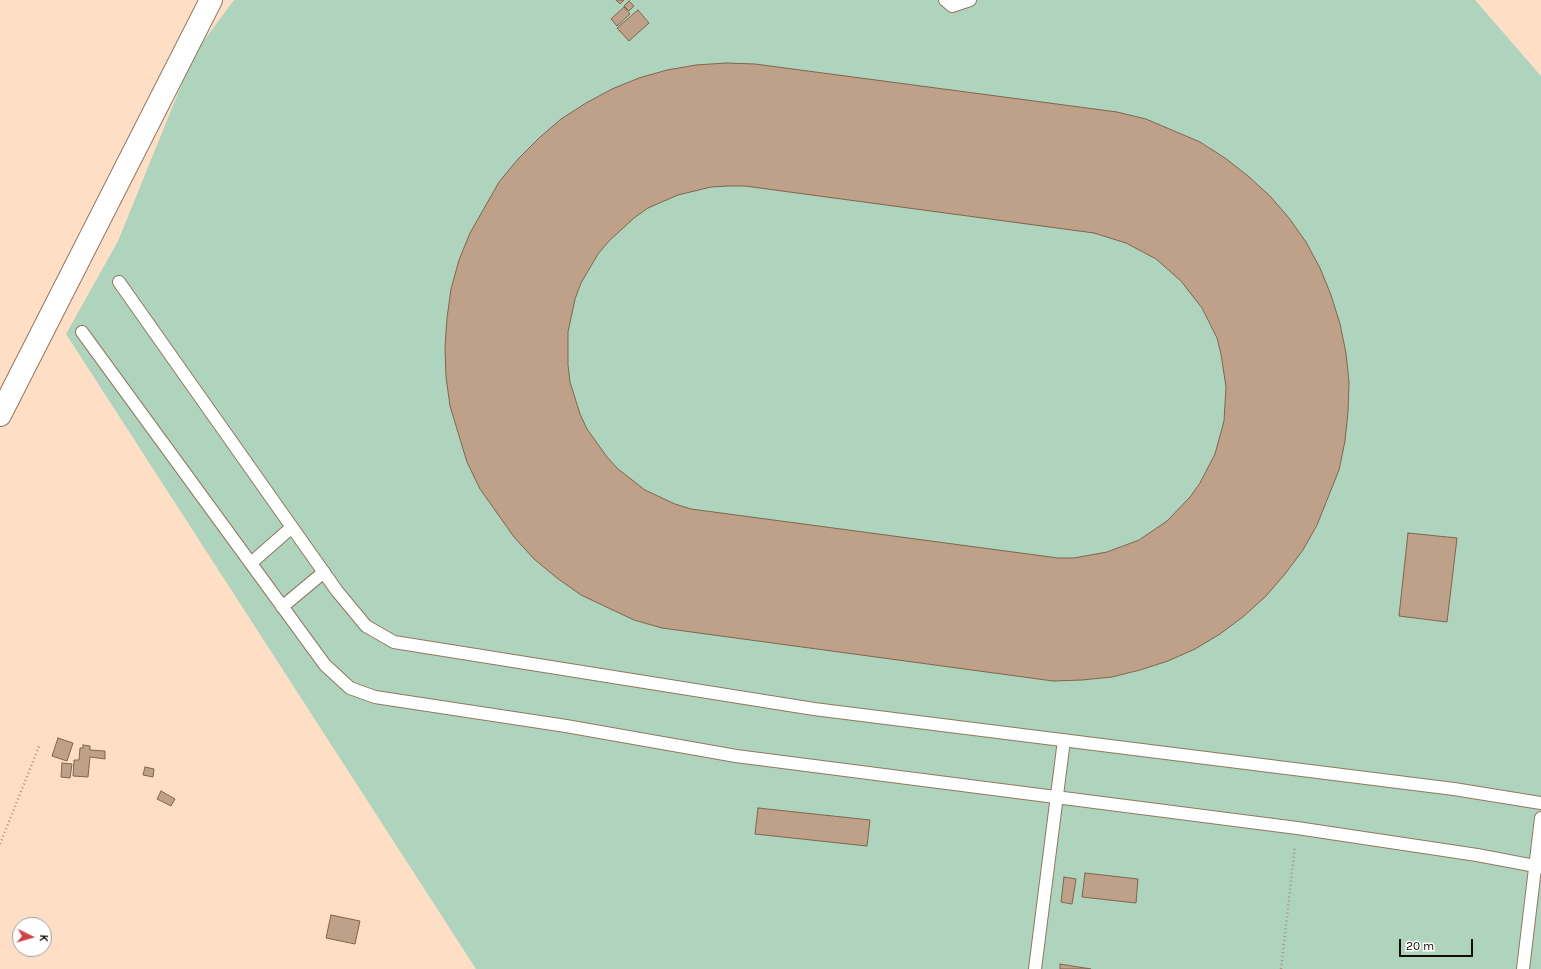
<!DOCTYPE html>
<style>
body{margin:0}
#map{position:relative;width:1541px;height:969px;overflow:hidden;background:#fedfc5;font-family:Karla,sans-serif}
canvas{display:block}
.north{position:absolute;left:12px;top:917px;width:40px;height:40px;box-sizing:border-box;background:#fff;border:1px solid #a19d9a;border-radius:50%;rotate:95deg;font-size:11px;font-weight:700;line-height:16px;text-align:center;color:#130a03}
.north::after{content:'';display:block;margin:auto;width:14px;height:18px;background:#d14240;clip-path:polygon(50% 0,100% 100%,50% 72%,0 100%)}
.scale{position:absolute;left:1399px;top:939px;width:74px;height:18px;box-sizing:border-box;border:2px solid #130a03;border-top:0;padding-left:5px;font-size:12px;line-height:14px;white-space:nowrap;color:#130a03;-webkit-text-stroke:3px #fff;paint-order:stroke}
</style>
<div id="map">
<canvas width="1541" height="969"></canvas>
<div class="north">K</div>
<div class="scale">20 m</div>
</div>
<script>
const ctx = document.querySelector('canvas').getContext('2d');
ctx.lineJoin = 'round';
function paint(path, color) {
  ctx.fillStyle = color;
  ctx.fill(path, 'evenodd');
}
function toPath(rows) {
  const path = new Path2D();
  for (const r of rows) {
    path.moveTo(r[0], r[1]);
    for (let i = 2; i < r.length; i += 2) path.lineTo(r[i], r[i + 1]);
  }
  return path;
}
function strokePath(path, color, width, dash) {
  ctx.strokeStyle = color;
  ctx.lineWidth = width;
  ctx.lineCap = dash ? 'butt' : 'round';
  ctx.setLineDash(dash || []);
  ctx.stroke(path);
}
const green = toPath([
 [234,0,1475,0,1541,76,1541,969,476,969,66,334,118,241,194,54]
]);
const building = toPath([
 [616,0,624,0,620,4,616,0],
 [629,1,634,6,629,11,624,6,629,1],
 [624,7,630,14,617,26,611,19,624,7],
 [638,10,649,23,629,41,617,28,638,10],
 [726,63,755,64,1117,112,1146,119,1200,142,1225,158,1248,176,1270,196,1289,218,1306,242,1320,268,1331,295,1340,324,1346,353,1349,382,1348,412,1345,441,1339,470,1317,525,1303,550,1285,574,1266,596,1244,616,1220,634,1195,649,1168,661,1140,670,1112,677,1082,680,1053,681,662,628,634,620,581,595,557,578,534,559,514,537,480,489,467,462,450,406,446,377,445,347,447,318,451,289,459,260,470,233,499,182,518,159,539,138,561,119,586,103,612,89,639,78,667,70,696,65,726,63],
 [728,186,745,186,1094,233,1126,243,1156,259,1181,281,1202,308,1217,338,1221,354,1226,387,1224,421,1215,454,1200,483,1190,497,1167,521,1139,540,1107,552,1074,558,1058,558,691,509,675,504,645,490,618,469,607,457,587,429,580,414,570,382,568,365,568,332,575,299,581,283,598,254,609,241,634,218,648,208,678,195,711,187,728,186],
 [1408,533,1457,538,1447,622,1399,616,1408,533],
 [58,738,73,743,67,761,52,756,58,738],
 [83,745,90,746,90,750,105,751,105,759,90,757,88,777,73,776,74,760,79,760,80,748,83,748,83,745],
 [62,763,72,764,70,778,61,777,62,763],
 [145,767,154,769,153,777,143,775,145,767],
 [161,791,175,799,171,806,157,799,161,791],
 [758,808,870,820,867,846,755,834,758,808],
 [1085,873,1138,879,1136,903,1082,897,1085,873],
 [1064,877,1076,879,1072,904,1061,902,1064,877],
 [331,915,360,921,355,944,326,938,331,915],
 [1060,964,1091,969,1060,969,1060,964]
]);
const path = toPath([
 [0,844,40,744],
 [1281,969,1295,846]
]);
const lane = toPath([
 [945,0,952,6,970,0],
 [119,282,337,591,366,626,394,642,814,709,1454,789,1541,803],
 [82,332,325,665,350,688,375,697,566,726,736,756,1297,828,1477,855,1541,867],
 [251,563,292,527],
 [282,607,324,572],
 [1035,969,1064,740],
 [1523,969,1541,818]
]);
const secondary = toPath([
 [0,415,211,0]
]);
paint(green, '#aed4be');
paint(building, '#bea188');
strokePath(building, '#80654e', 1);
strokePath(lane, '#927760', 14);
strokePath(secondary, '#927760', 24);
strokePath(path, '#ab9480', 2.5, [1, 3]);
strokePath(lane, '#fff', 12);
strokePath(secondary, '#fff', 22);
</script>
